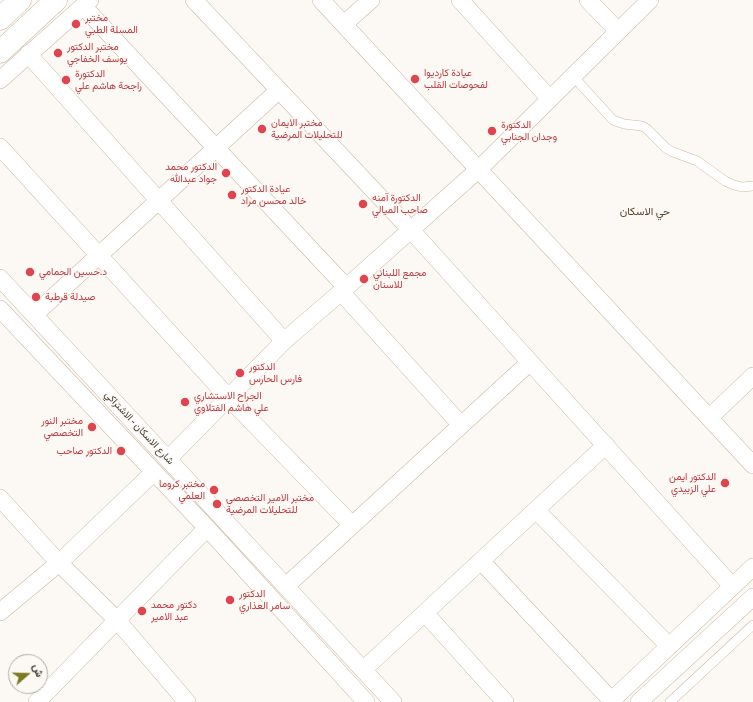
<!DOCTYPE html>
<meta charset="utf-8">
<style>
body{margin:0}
#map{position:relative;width:753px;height:702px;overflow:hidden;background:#fcf9f4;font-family:"Archivo Narrow",Vazirmatn,sans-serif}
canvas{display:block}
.north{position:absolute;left:8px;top:654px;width:40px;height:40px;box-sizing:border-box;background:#fcf9f4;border:1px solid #b1aca6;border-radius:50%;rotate:70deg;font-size:11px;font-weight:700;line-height:16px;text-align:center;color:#403930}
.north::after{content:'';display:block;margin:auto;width:14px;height:18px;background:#7d7b22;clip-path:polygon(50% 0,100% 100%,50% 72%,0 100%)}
</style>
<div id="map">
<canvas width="753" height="702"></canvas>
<div class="north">ش</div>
</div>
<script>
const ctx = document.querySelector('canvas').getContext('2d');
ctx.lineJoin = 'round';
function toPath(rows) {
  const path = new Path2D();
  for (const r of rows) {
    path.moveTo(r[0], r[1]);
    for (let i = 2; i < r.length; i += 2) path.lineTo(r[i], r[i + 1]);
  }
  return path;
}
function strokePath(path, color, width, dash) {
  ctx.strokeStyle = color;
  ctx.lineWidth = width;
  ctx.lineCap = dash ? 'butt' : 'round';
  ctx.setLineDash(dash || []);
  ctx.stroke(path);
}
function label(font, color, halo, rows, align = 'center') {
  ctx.font = font + ' "Archivo Narrow",Vazirmatn,sans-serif';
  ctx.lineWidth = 3;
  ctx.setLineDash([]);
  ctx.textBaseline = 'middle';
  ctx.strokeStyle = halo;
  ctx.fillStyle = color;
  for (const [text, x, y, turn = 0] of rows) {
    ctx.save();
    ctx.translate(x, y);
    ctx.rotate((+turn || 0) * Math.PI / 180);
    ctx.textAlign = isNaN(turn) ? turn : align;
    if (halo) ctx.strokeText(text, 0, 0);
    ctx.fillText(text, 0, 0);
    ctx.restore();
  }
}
const service = toPath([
 [573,76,613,120,624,124,642,126,647,129,666,148,673,152,697,161,725,181,734,185,742,187,753,186],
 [670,702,753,625]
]);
const minor = toPath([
 [194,0,411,230,732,586],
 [321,0,753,465],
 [460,0,550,99],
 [588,0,618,31],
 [83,6,346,287],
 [344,24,371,0],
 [28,54,284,341],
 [0,80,90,0],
 [0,147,228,397,352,525],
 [0,278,393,702],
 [341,292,461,425],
 [0,309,207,528,366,702],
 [34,315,279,90],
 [709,418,753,376],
 [168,459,284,341,341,292,479,169,650,0],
 [0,498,59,563,117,620,187,702],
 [536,510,669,646],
 [481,561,611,700],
 [286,586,530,362],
 [0,612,59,563,154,472],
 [425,613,505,702],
 [363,670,606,445],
 [37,702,207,528],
 [610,702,753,567],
 [639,702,753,597]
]);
const primary = toPath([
 [0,19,20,0],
 [0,52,56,0]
]);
const markers = [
 [76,24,5,"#e0444e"],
 [58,53,5,"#e0444e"],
 [415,79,5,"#e0444e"],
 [66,80,5,"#e0444e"],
 [262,129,5,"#e0444e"],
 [492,131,5,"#e0444e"],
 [226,173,5,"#e0444e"],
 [232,195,5,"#e0444e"],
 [363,204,5,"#e0444e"],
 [30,272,5,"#e0444e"],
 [364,279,5,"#e0444e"],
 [36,297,5,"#e0444e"],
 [240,373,5,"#e0444e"],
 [185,402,5,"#e0444e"],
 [92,427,5,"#e0444e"],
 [121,451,5,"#e0444e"],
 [725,483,5,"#e0444e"],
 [214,490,5,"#e0444e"],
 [217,504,5,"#e0444e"],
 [230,600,5,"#e0444e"],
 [142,611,5,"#e0444e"]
];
const healthNames = [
 ["مختبر",85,18],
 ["المسلة الطبي",85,30],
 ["مختبر الدكتور",67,47],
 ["يوسف الخفاجي",67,59],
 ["عيادة كارديوا",424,73],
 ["لفحوصات القلب",424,85],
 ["الدكتورة",75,74],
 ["راجحة هاشم علي",75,86],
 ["مختبر الايمان",271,123],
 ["للتحليلات المرضية",271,135],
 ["الدكتورة",501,125],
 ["وجدان الجنابي",501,137],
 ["الدكتور محمد",217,167,"right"],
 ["جواد عبدالله",217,179,"right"],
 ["عيادة الدكتور",241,189],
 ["خالد محسن مراد",241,201],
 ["الدكتورة آمنه",372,198],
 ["صاحب الميالي",372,210],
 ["د.حسين الحمامي",39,272],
 ["مجمع اللبناني",373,273],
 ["للاسنان",373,285],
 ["صيدلة قرطبة",45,297],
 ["الدكتور",249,367],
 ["فارس الحارس",249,379],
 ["الجراح الاستشاري",194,396],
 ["علي هاشم الفتلاوي",194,408],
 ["مختبر النور",83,421,"right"],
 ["التخصصي",83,433,"right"],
 ["الدكتور صاحب",112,451,"right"],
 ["الدكتور ايمن",716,477,"right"],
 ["علي الزبيدي",716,489,"right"],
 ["مختبر كروما",205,484,"right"],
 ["العلمي",205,496,"right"],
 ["مختبر الامير التخصصي",226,498],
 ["للتحليلات المرضية",226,510],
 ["الدكتور",239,594],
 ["سامر العذاري",239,606],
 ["دكتور محمد",151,605],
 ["عبد الامير",151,617]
];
const streetNames = [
 ["شارع الاسكان - الاشتراكي",139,428,47]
];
const neighbourhoodNames = [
 ["حي الاسكان",645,212]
];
strokePath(service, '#c9b9a2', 10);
strokePath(minor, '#c9b9a2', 18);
strokePath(primary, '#c9b9a2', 23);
strokePath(service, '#fff', 9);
strokePath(minor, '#fff', 17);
strokePath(primary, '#fff', 22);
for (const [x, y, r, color] of markers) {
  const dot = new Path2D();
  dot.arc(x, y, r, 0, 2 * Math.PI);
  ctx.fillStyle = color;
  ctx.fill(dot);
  strokePath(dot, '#fcf9f4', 1.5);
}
label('10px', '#be3a42', '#fcf9f4', healthNames, 'left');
label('10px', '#403930', '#fcf9f4', streetNames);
label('11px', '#534632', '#fcf9f4', neighbourhoodNames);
</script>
